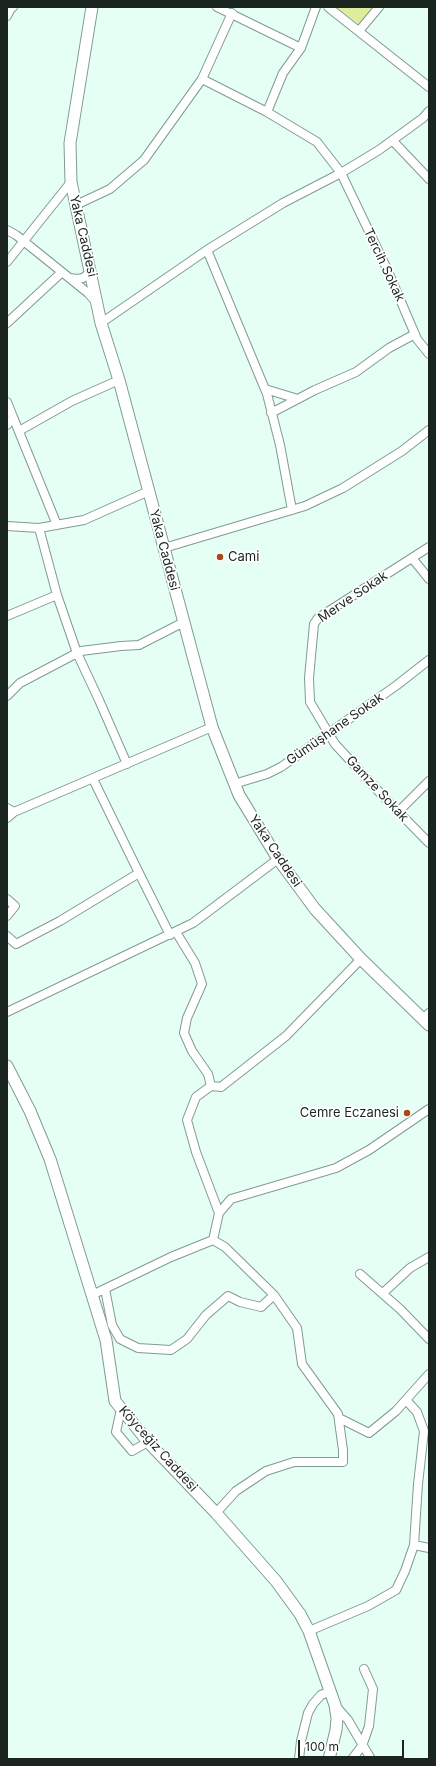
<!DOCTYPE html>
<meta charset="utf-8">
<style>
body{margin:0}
#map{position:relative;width:436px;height:1766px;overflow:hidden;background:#e6fff4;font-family:Inter,sans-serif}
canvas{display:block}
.frame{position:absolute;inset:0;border:8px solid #1a2520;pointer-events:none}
.scale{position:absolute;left:298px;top:1740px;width:106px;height:18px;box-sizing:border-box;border:2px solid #1a2520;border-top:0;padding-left:5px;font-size:12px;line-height:14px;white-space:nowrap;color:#1a2520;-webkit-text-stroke:3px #fff;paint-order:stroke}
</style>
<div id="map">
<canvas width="436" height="1766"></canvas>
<div class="frame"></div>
<div class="scale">100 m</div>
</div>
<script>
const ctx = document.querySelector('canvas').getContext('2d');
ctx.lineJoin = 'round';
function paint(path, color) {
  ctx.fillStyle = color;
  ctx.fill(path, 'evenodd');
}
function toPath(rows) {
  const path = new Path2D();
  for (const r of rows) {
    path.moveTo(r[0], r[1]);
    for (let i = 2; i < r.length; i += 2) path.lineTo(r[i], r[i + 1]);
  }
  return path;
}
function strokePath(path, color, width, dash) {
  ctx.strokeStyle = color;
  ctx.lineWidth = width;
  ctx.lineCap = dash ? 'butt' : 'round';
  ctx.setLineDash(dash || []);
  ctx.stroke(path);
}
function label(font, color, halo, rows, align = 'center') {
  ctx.font = font + ' Inter,sans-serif';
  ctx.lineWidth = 3.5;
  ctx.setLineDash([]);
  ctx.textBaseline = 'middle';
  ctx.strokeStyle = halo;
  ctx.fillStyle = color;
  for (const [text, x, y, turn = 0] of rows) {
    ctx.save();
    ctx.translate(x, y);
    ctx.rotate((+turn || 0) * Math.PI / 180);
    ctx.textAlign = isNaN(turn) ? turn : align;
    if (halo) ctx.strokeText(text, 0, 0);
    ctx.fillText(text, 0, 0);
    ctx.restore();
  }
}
const green = toPath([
 [336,7,375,7,360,25]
]);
const street = toPath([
 [217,7,301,48,316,7],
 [328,7,429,87],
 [7,16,10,10,13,7],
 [359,31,379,7],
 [202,79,232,13],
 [267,112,283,73,301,48],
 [393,141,429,179],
 [76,205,110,189,144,160,202,79,267,112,317,142,341,173,387,269,417,339,429,354],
 [7,230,16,235,62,272,88,293,96,302],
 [207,250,283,203,341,173,379,150,423,118,429,111],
 [7,262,71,182],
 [70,278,77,279,83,278,88,274,91,270],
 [7,323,62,272],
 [101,323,207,250,267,394,280,445,292,510],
 [265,389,298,399],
 [7,402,13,417],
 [271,413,315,390,356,372,389,348,415,334],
 [7,425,13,417,57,525],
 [19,431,72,401,119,380],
 [7,526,39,528,57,595,7,616],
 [39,528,84,520,149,491],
 [429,547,318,618,314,624,309,678,310,702,335,744,381,794,429,843],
 [164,548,305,506,343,488,402,451,429,430],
 [412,558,429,579],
 [57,595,77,653,99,700,127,764],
 [7,696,20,683,81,651,121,646,139,645,184,622],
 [234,784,267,774,281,767,397,685,429,660],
 [7,808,14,812],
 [398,812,429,781],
 [7,818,14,812,212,727],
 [139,873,170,935],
 [7,899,15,906,7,916],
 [176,932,195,963,202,984,187,1018,184,1033,192,1051,208,1074,211,1086,196,1097,187,1120,196,1152,219,1213],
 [7,936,16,944,60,921,139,873,93,779],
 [7,1012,193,923,278,859],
 [423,1019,429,1013],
 [211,1086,221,1087,286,1036,361,959],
 [213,1240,219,1213,231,1199,336,1168,369,1150,429,1109],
 [360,1274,400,1309,429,1339],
 [105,1289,112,1325,120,1339,138,1348,171,1350,187,1339,206,1315,228,1296,240,1302,261,1307,274,1295],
 [383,1293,410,1268,429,1257],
 [92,1295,171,1257,213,1240,225,1247,274,1295,297,1328,302,1364,338,1414,343,1450,343,1462,294,1462,266,1471,236,1491,216,1513],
 [121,1409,116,1432,132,1451,148,1442],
 [339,1418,369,1433,396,1411,429,1374],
 [414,1545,429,1548],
 [309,1631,368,1606,396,1590,405,1571,414,1545,418,1484,424,1431,417,1412,406,1400],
 [335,1705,348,1720,371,1759],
 [299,1759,301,1741,308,1713,313,1704,321,1695,331,1691],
 [352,1759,362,1746,369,1726,373,1689,364,1669]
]);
const secondary = toPath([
 [92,7,70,143,71,182,101,323,119,380,212,727,239,795,278,859,315,909,361,959,429,1025],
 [7,1066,30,1111,50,1159,106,1340,115,1401,148,1442,216,1513,276,1581,300,1614,309,1631,335,1705,337,1718,336,1730,329,1759]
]);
const markers = [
 [220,557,4,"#ac4817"],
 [407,1113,4,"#ac4817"]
];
const streetNames = [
 ["Yaka Caddesi",83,236,77],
 ["Tercih Sokak",384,265,65],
 ["Yaka Caddesi",164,550,75],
 ["Merve Sokak",353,597,-34],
 ["Gümüşhane Sokak",335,729,-35],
 ["Gamze Sokak",377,789,47],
 ["Yaka Caddesi",275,851,56],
 ["Köyceğiz Caddesi",158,1449,48]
];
const poiNames = [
 ["Cami",228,557],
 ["Cemre Eczanesi",399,1113,"right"]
];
paint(green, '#dded9a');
strokePath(street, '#7f9c8f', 10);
strokePath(secondary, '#7f9c8f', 13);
strokePath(street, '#fff', 8);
strokePath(secondary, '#fff', 11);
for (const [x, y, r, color] of markers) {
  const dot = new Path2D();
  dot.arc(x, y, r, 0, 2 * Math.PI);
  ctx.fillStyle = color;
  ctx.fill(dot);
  strokePath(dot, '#fff', 1.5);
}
label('13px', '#1a2520', '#fff', streetNames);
label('13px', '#1a2520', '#fff', poiNames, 'left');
</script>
